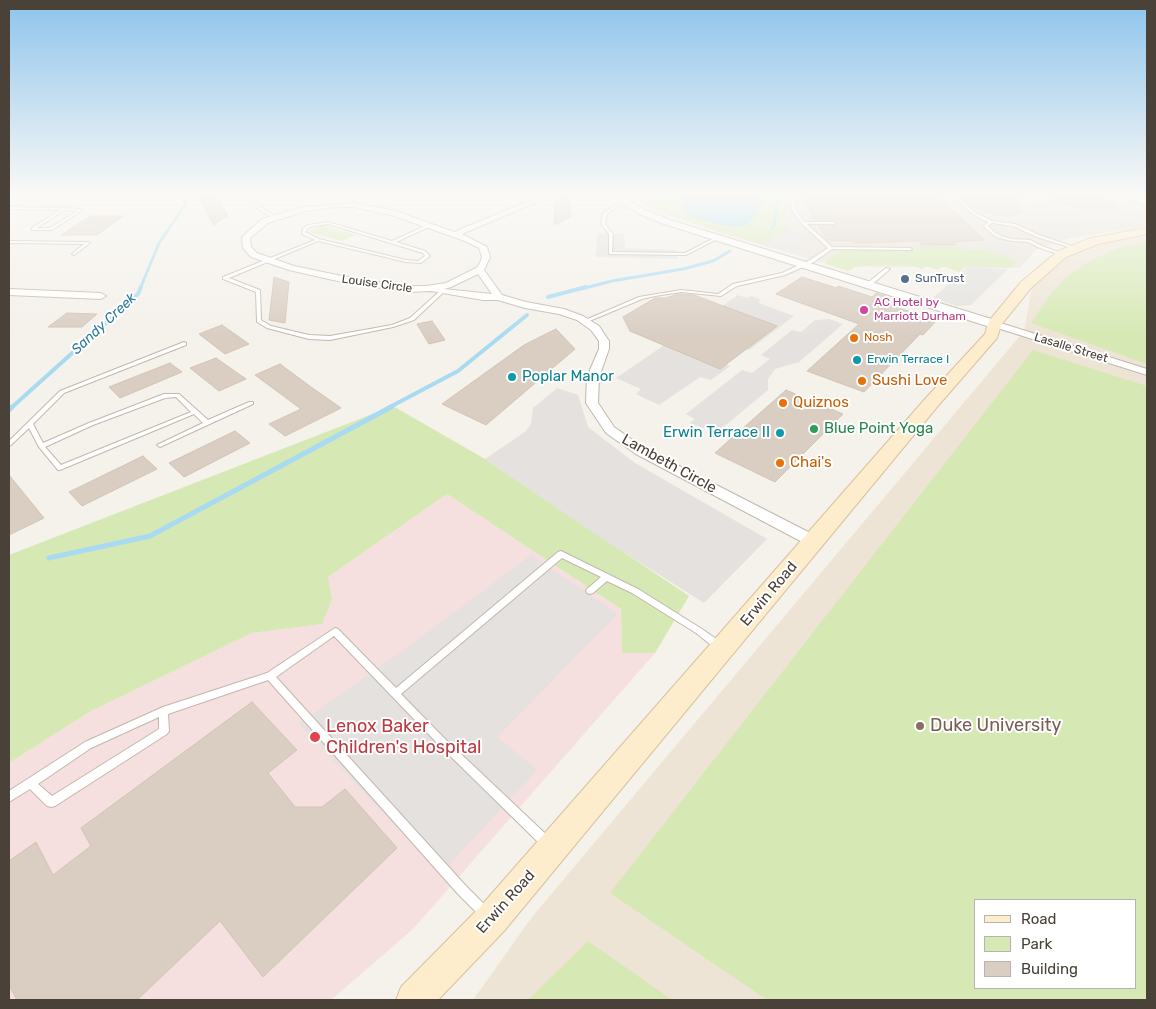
<!DOCTYPE html>
<style>
body{margin:0}
#map{position:relative;width:1156px;height:1009px;overflow:hidden;background:#f5f1eb;font-family:Rubik,sans-serif}
canvas{display:block}
.frame{position:absolute;inset:0;border:10px solid #4a4138;pointer-events:none}
.legend{position:absolute;left:974px;top:899px;width:162px;height:90px;box-sizing:border-box;background:#fff;border:1px solid #b7b3af;margin:0;padding:6px 9px;list-style:none;font-size:15px;color:#4a4138}
.legend li{display:flex;align-items:center;gap:10px;height:25px}
.legend b{width:25px;border:1px solid #b7b3af}
</style>
<div id="map">
<canvas width="1156" height="1009"></canvas>
<div class="frame"></div>
<ul class="legend">
<li><b style="height:6px;background:#feedcc"></b>Road</li>
<li><b style="height:14px;background:#d6e9b4"></b>Park</li>
<li><b style="height:14px;background:#dacec3"></b>Building</li>
</ul>
</div>
<script>
const ctx = document.querySelector('canvas').getContext('2d');
ctx.lineJoin = 'round';
function paint(path, color) {
  ctx.fillStyle = color;
  ctx.fill(path, 'evenodd');
}
function toPath(rows) {
  const path = new Path2D();
  for (const r of rows) {
    path.moveTo(r[0], r[1]);
    for (let i = 2; i < r.length; i += 2) path.lineTo(r[i], r[i + 1]);
  }
  return path;
}
function strokePath(path, color, width, dash) {
  ctx.strokeStyle = color;
  ctx.lineWidth = width;
  ctx.lineCap = dash ? 'butt' : 'round';
  ctx.setLineDash(dash || []);
  ctx.stroke(path);
}
function label(font, color, halo, rows, align = 'center') {
  ctx.font = font + ' Rubik,sans-serif';
  ctx.lineWidth = 4;
  ctx.setLineDash([]);
  ctx.textBaseline = 'middle';
  ctx.strokeStyle = halo;
  ctx.fillStyle = color;
  for (const [text, x, y, turn = 0] of rows) {
    ctx.save();
    ctx.translate(x, y);
    ctx.rotate((+turn || 0) * Math.PI / 180);
    ctx.textAlign = isNaN(turn) ? turn : align;
    if (halo) ctx.strokeText(text, 0, 0);
    ctx.fillText(text, 0, 0);
    ctx.restore();
  }
}
const residential = toPath([
 [631,195,1147,195,1147,227,1068,238,1036,250,1019,268,835,266,720,233,653,210]
]);
const education = toPath([
 [1147,231,1147,1000,473,1000,532,917,1024,331,1032,287,1049,267,1078,249],
 [975,900,1135,900,1135,988,975,988]
]);
const medical = toPath([
 [447,494,621,609,622,653,655,653,413,929,331,1000,9,1000,9,763,91,711,252,633,321,624,332,599,328,577]
]);
const green = toPath([
 [661,195,784,195,787,229,763,244,704,227,661,211,645,203,666,199],
 [321,225,356,235,342,241,308,232],
 [1147,242,1147,364,1031,323,1050,295,1067,276,1092,260,1119,248],
 [914,246,962,247,965,250,981,249,1017,260,1010,268,966,266,959,272,942,266,938,270,926,266,922,269,913,266,870,265,856,267,848,271,826,264,825,262,837,253,854,250,917,250],
 [1033,350,1147,386,1147,985,1145,1000,767,1000,610,893],
 [1135,900,1135,988,975,988,975,900],
 [393,406,485,459,689,596,655,653,622,653,621,609,447,494,328,577,332,599,322,624,252,633,91,711,9,763,9,555],
 [588,941,672,1000,528,1000]
]);
const parking = toPath([
 [1028,204,1058,204,1100,217,1103,216,1099,214,1125,211,1147,219,1088,227,1057,235,1020,221,1023,220,1018,218,1033,214,1025,206,1030,206],
 [787,229,802,232,807,244,795,253,763,244],
 [597,233,624,234,625,248,676,250,678,259,596,257],
 [995,240,1022,248,1010,257,980,248],
 [967,267,1008,269,971,305,957,306,933,298],
 [738,295,747,298,751,296,760,299,759,303,794,316,749,350,740,347,722,362,730,366,711,380,700,377,659,405,636,394,641,389,616,378],
 [829,319,843,324,799,362,775,369,768,379,768,390,716,433,690,423,695,419,686,414,742,370,752,373,770,359,761,355,792,330,801,332,815,320],
 [557,388,578,395,588,427,635,463,767,539,704,603,595,534,485,459,525,432,531,424,533,408],
 [531,555,617,614,497,737,537,770,441,873,299,724,401,652]
]);
const water = toPath([
 [679,195,762,195,762,207,749,224,735,227,712,223,687,214]
]);
const streamFar2 = toPath([
 [772,228,775,223,777,195],
 [140,289,159,243,186,204,181,195],
 [581,289,612,281,683,269,713,261,730,251]
]);
const streamFar1 = toPath([
 [548,297,586,287],
 [11,408,138,294,141,287],
 [388,408,458,371,527,315]
]);
const stream = toPath([
 [9,410,12,407],
 [49,558,150,536,391,407]
]);
const building = toPath([
 [197,195,215,195,228,215,214,225,197,195],
 [802,195,938,195,984,240,953,242,957,245,922,245,919,241,855,243,853,241,828,240,818,226,833,226,836,222,814,220,802,195],
 [958,195,1020,195,1021,212,1008,216,996,215,971,206,958,195],
 [1053,195,1099,195,1119,208,1084,208,1053,202,1053,195],
 [555,198,569,198,571,217,554,225,555,198],
 [90,216,123,216,97,235,61,235,90,216],
 [274,277,289,282,285,323,269,320,274,277],
 [802,277,837,288,838,286,872,297,876,293,891,298,889,305,937,320,923,335,920,334,864,392,807,371,859,324,776,294,802,277],
 [678,294,694,295,777,326,720,369,630,331,623,317,655,298,666,298,678,294],
 [67,313,97,314,82,327,48,327,67,313],
 [432,321,445,340,429,344,417,324,432,321],
 [222,325,249,344,225,354,199,334,222,325],
 [556,329,575,349,486,425,442,404,524,345,556,329],
 [216,358,246,379,219,391,190,368,216,358],
 [170,363,182,372,120,398,109,387,170,363],
 [280,364,311,387,341,408,285,436,269,424,301,409,255,375,280,364],
 [786,390,843,414,775,482,715,453,786,390],
 [235,431,250,443,184,477,169,463,235,431],
 [143,456,157,469,82,506,69,492,143,456],
 [9,475,44,518,9,535,9,475],
 [252,702,297,750,268,773,295,807,322,807,345,789,397,848,263,977,220,921,137,1000,17,1000,9,985,9,861,36,842,53,875,91,846,81,828,252,702]
]);
const service = toPath([
 [99,195,103,195,94,201,92,201,92,199,99,195],
 [118,195,122,195,117,200,115,200,115,198,118,195],
 [246,195,250,195,260,207,275,216,275,218,273,218,258,209,246,195],
 [789,195,793,195,796,210,804,222,834,222,835,223,833,224,807,224,832,247,910,248,912,249,910,250,832,249,814,262,785,275,737,286,721,296,681,292,655,296,642,299,587,322,583,321,639,297,681,290,718,294,733,284,782,273,810,260,828,248,802,224,792,210,789,195],
 [951,195,955,195,976,213,992,221,1015,224,1039,235,1078,248,1075,249,1037,237,1013,226,992,223,988,226,994,232,1001,236,1012,239,1030,240,1042,246,1064,254,1061,255,1040,248,1028,242,1012,241,999,238,992,234,984,226,988,222,974,215,951,195],
 [627,203,629,204,628,205,619,206,607,214,605,224,613,234,612,252,685,253,716,237,719,238,686,255,609,254,609,234,601,224,603,213,617,204,627,203],
 [9,207,64,208,81,209,83,210,52,230,32,230,32,228,60,210,9,209,9,207],
 [65,210,77,211,50,228,37,228,65,210],
 [328,222,392,241,429,224,431,224,431,226,396,242,425,251,430,256,421,263,406,262,318,241,229,278,260,290,261,320,271,326,309,335,330,336,392,325,410,318,441,290,445,291,414,320,393,327,330,340,309,339,267,328,257,322,256,292,223,279,223,277,315,240,302,234,303,228,308,225,328,222],
 [328,224,423,253,425,256,418,261,406,260,319,239,305,232,306,230,310,227,328,224],
 [9,241,88,242,90,243,74,255,72,254,73,253,84,244,9,243,9,241],
 [886,268,890,269,869,287,865,287,865,285,886,268],
 [184,342,186,343,186,345,64,393,33,424,43,443,89,423,164,394,179,394,208,420,249,402,253,402,253,404,162,446,160,447,157,445,203,423,194,414,60,470,58,470,39,447,29,428,11,445,9,446,9,441,60,391,184,342],
 [176,397,191,412,61,465,45,447,93,425,165,398,176,397],
 [561,551,638,589,702,629,722,643,723,646,722,649,719,650,716,649,696,633,632,593,607,581,593,593,590,594,587,593,586,591,587,589,601,577,562,558,401,694,443,737,551,839,552,843,551,847,547,848,543,847,437,743,334,636,276,677,466,886,489,909,491,913,489,917,485,919,481,917,458,894,268,680,168,714,169,731,167,734,55,806,51,807,47,806,30,789,9,802,9,791,85,742,163,707,267,673,335,628,338,629,396,688,558,552,561,551],
 [159,717,159,729,52,796,38,784,91,748,159,717]
]);
const minor = toPath([
 [543,195,553,195,462,234,487,247,490,257,484,270,502,295,526,302,564,309,583,316,599,326,609,341,609,349,599,377,598,403,614,427,644,448,818,537,820,541,818,545,813,546,808,545,636,454,606,433,586,403,587,377,599,349,599,341,591,330,577,320,559,314,525,308,498,300,483,300,431,291,406,292,342,282,289,270,251,257,243,248,242,237,262,219,304,207,354,203,396,211,454,232,543,195],
 [337,207,354,207,391,215,465,241,479,248,482,257,480,263,476,268,446,283,426,286,406,286,342,276,294,266,257,253,251,247,250,238,268,223,305,211,337,207],
 [478,274,492,294,444,289,451,287,478,274],
 [646,195,654,195,660,199,653,201,646,195],
 [1124,195,1133,195,1147,201,1147,206,1124,195],
 [9,289,101,293,106,296,101,299,9,295,9,289],
 [994,321,1147,369,1147,375,991,326,989,324,994,321]
]);
const tertiary = toPath([
 [611,195,622,195,645,210,670,220,998,321,1000,324,994,328,990,327,664,224,639,214,611,195]
]);
const secondary = toPath([
 [1147,228,1147,234,1098,244,1066,257,1031,288,1001,325,997,338,937,407,504,931,438,1000,396,1000,401,987,480,907,925,399,985,334,989,321,1021,282,1058,251,1091,238,1147,228]
]);
const markers = [
 [905,279,5,"#5c6f8a"],
 [864,310,5,"#d1479c"],
 [854,338,5,"#e8710a"],
 [857,360,5,"#0f9aa8"],
 [512,377,5,"#0f9aa8"],
 [862,381,5,"#e8710a"],
 [783,403,5,"#e8710a"],
 [814,429,5,"#2e9e5b"],
 [780,433,5,"#0f9aa8"],
 [780,463,5,"#e8710a"],
 [920,726,5,"#8d6e63"],
 [315,737,6,"#e0444e"]
];
const farServicenames = [
 ["SunTrust",915,279]
];
const farStreetnames = [
 ["Louise Circle",377,284,8],
 ["Lasalle Street",1071,348,17]
];
const farHotelnames = [
 ["AC Hotel by",874,303],
 ["Marriott Durham",874,317]
];
const farFoodnames = [
 ["Nosh",864,338]
];
const farCulturenames = [
 ["Erwin Terrace I",867,360]
];
const farWaternames = [
 ["Sandy Creek",104,324,-43]
];
const cultureNames = [
 ["Poplar Manor",522,377],
 ["Erwin Terrace II",770,433,"right"]
];
const foodNames = [
 ["Sushi Love",872,381],
 ["Quiznos",793,403],
 ["Chai's",790,463]
];
const leisureNames = [
 ["Blue Point Yoga",824,429]
];
const streetNames = [
 ["Lambeth Circle",669,464,29],
 ["Erwin Road",769,594,-50],
 ["Erwin Road",506,902,-48]
];
const nearEducationnames = [
 ["Duke University",930,726]
];
const nearHealthnames = [
 ["Lenox Baker",326,727],
 ["Children's Hospital",326,748]
];
paint(residential, '#e9e2d9');
paint(education, '#eee4d5');
paint(medical, '#f5dfdf');
paint(green, '#d6e9b4');
paint(parking, '#e4e1df');
paint(water, '#a8dbf1');
strokePath(streamFar2, '#a8dbf1', 3);
strokePath(streamFar1, '#a8dbf1', 4);
strokePath(stream, '#a8dbf1', 5);
paint(building, '#dacec3');
strokePath(building, '#d2c3b3', 1);
strokePath(service, '#c1b8ad', 2);
strokePath(minor, '#c1b8ad', 2);
strokePath(tertiary, '#c1b8ad', 2);
strokePath(secondary, '#d8c29d', 2);
paint(service, '#fff');
paint(minor, '#fff');
paint(tertiary, '#fff');
paint(secondary, '#feedcc');
const sky = ctx.createLinearGradient(0, 0, 0, 336);
sky.addColorStop(0, '#8ec4ec');
sky.addColorStop(0.58, '#faf9f6');
sky.addColorStop(1, '#faf9f600');
ctx.fillStyle = sky;
ctx.fillRect(0, 0, 1156, 336);
for (const [x, y, r, color] of markers) {
  const dot = new Path2D();
  dot.arc(x, y, r, 0, 2 * Math.PI);
  ctx.fillStyle = color;
  ctx.fill(dot);
  strokePath(dot, '#fff', 2);
}
label('12px', '#4e5e75', '#fff', farServicenames, 'left');
label('12px', '#4a4138', '#fff', farStreetnames);
label('12px', '#b23c85', '#fff', farHotelnames, 'left');
label('12px', '#c56008', '#fff', farFoodnames, 'left');
label('12px', '#0d838f', '#fff', farCulturenames, 'left');
label('italic 14px', '#2c7a9d', '#fff', farWaternames);
label('15px', '#0d838f', '#fff', cultureNames, 'left');
label('15px', '#c56008', '#fff', foodNames, 'left');
label('15px', '#27864d', '#fff', leisureNames, 'left');
label('15px', '#4a4138', '#fff', streetNames);
label('18px', '#785e54', '#fff', nearEducationnames, 'left');
label('18px', '#be3a42', '#fff', nearHealthnames, 'left');
</script>
